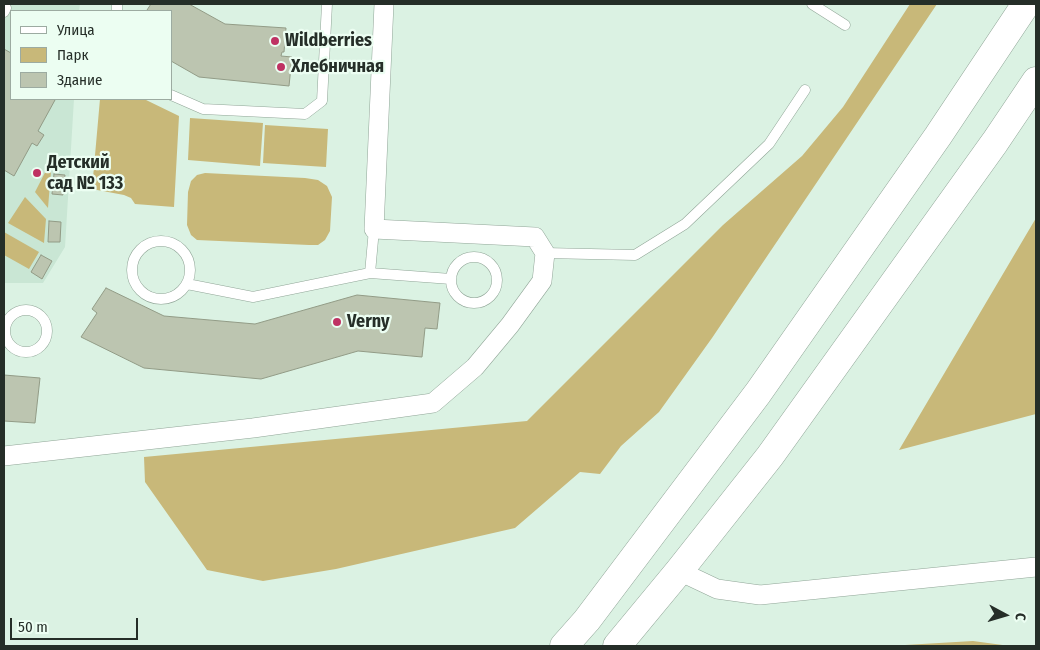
<!DOCTYPE html>
<meta charset="utf-8">
<style>
body{margin:0}
#map{position:relative;width:1040px;height:650px;overflow:hidden;background:#dbf2e3;font-family:"Fira Sans Condensed",sans-serif}
canvas{display:block}
.frame{position:absolute;inset:0;border:5px solid #252e28;pointer-events:none}
.legend{position:absolute;left:10px;top:10px;width:162px;height:90px;box-sizing:border-box;background:#ecfef2;border:1px solid #9caba1;margin:0;padding:6px 9px;list-style:none;font-size:15px;color:#252e28}
.legend li{display:flex;align-items:center;gap:10px;height:25px}
.legend b{width:25px;border:1px solid #9caba1}
.north{position:absolute;left:980px;top:590px;width:50px;height:50px;-webkit-text-stroke:4px #ecfef2;paint-order:stroke;rotate:96deg;font-size:14px;font-weight:700;line-height:20px;text-align:center;color:#252e28}
.north::after{content:'';display:block;margin:auto;width:18px;height:22px;background:#252e28;clip-path:polygon(50% 0,100% 100%,50% 72%,0 100%)}
.scale{position:absolute;left:10px;top:618px;width:128px;height:22px;box-sizing:border-box;border:2px solid #252e28;border-top:0;padding-left:6px;font-size:15px;line-height:18px;white-space:nowrap;color:#252e28;-webkit-text-stroke:4px #ecfef2;paint-order:stroke}
</style>
<div id="map">
<canvas width="1040" height="650"></canvas>
<div class="frame"></div>
<ul class="legend">
<li><b style="height:6px;background:#fff"></b>Улица</li>
<li><b style="height:14px;background:#c8b879"></b>Парк</li>
<li><b style="height:14px;background:#bcc5b0"></b>Здание</li>
</ul>
<div class="north">С</div>
<div class="scale">50 m</div>
</div>
<script>
const ctx = document.querySelector('canvas').getContext('2d');
ctx.lineJoin = 'round';
function paint(path, color) {
  ctx.fillStyle = color;
  ctx.fill(path, 'evenodd');
}
function toPath(rows) {
  const path = new Path2D();
  for (const r of rows) {
    if (r.length === 3) {
      path.moveTo(r[0] + r[2], r[1]);
      path.arc(r[0], r[1], r[2], 0, 2 * Math.PI);
      continue;
    }
    path.moveTo(r[0], r[1]);
    for (let i = 2; i < r.length; i += 2) path.lineTo(r[i], r[i + 1]);
  }
  return path;
}
function strokePath(path, color, width, dash) {
  ctx.strokeStyle = color;
  ctx.lineWidth = width;
  ctx.lineCap = dash ? 'butt' : 'round';
  ctx.setLineDash(dash || []);
  ctx.stroke(path);
}
function label(font, color, halo, rows, align = 'center') {
  ctx.font = font + ' "Fira Sans Condensed",sans-serif';
  ctx.lineWidth = 4.5;
  ctx.setLineDash([]);
  ctx.textBaseline = 'middle';
  ctx.strokeStyle = halo;
  ctx.fillStyle = color;
  for (const [text, x, y, turn = 0] of rows) {
    ctx.save();
    ctx.translate(x, y);
    ctx.rotate((+turn || 0) * Math.PI / 180);
    ctx.textAlign = isNaN(turn) ? turn : align;
    if (halo) ctx.strokeText(text, 0, 0);
    ctx.fillText(text, 0, 0);
    ctx.restore();
  }
}
const built = toPath([
 [4,4,80,4,79,11,11,11,11,99,74,99,65,247,43,283,4,283]
]);
const green = toPath([
 [910,4,937,4,712,338,659,412,621,446,600,474,580,472,515,528,336,569,263,581,207,570,145,482,144,457,527,421,723,225,802,156,843,107],
 [100,99,144,99,179,116,174,207,135,204,131,198,124,195,92,189],
 [190,118,263,123,260,166,188,160],
 [265,125,328,129,326,167,263,163],
 [52,159,48,208,35,192],
 [205,173,305,178,318,180,327,186,332,197,330,231,325,240,318,245,309,245,197,240,191,235,187,225,188,192,191,181,197,175],
 [25,197,46,219,44,243,8,223],
 [1036,218,1036,414,899,450],
 [4,232,39,252,29,269,4,255],
 [973,641,1010,646,888,646]
]);
const building = toPath([
 [151,4,189,4,225,24,286,28,284,52,282,52,281,56,292,57,289,86,199,77,171,61,171,11,149,11,147,10,151,4],
 [4,49,11,53,11,99,53,99,55,100,38,131,44,135,37,146,32,143,14,176,4,170,4,49],
 [54,174,65,175,63,195,52,194,54,174],
 [49,221,61,222,60,242,48,242,49,221],
 [41,255,52,261,42,279,31,272,41,255],
 [106,288,164,316,255,324,357,295,440,303,437,329,425,328,422,357,358,351,261,379,144,368,81,337,97,313,92,309,106,288],
 [4,375,40,378,35,423,4,421,4,375]
]);
const service = toPath([
 [812,4,845,25],
 [117,11,117,4],
 [4,12,6,8],
 [171,95,203,109,305,114,322,101,327,4],
 [161,270,29],
 [545,253,635,255,685,224,769,144,805,90],
 [474,280,23],
 [370,273,451,279],
 [187,284,253,297,370,273,374,229],
 [26,331,21]
]);
const minor = toPath([
 [4,456,253,428,433,403,475,367,510,325,542,281,545,253,535,237,374,229,384,4],
 [679,571,717,589,760,595,1036,567]
]);
const primary = toPath([
 [564,646,587,620,758,393,938,136,1026,4],
 [617,646,679,571,770,456,995,142,1036,81]
]);
const markers = [
 [275,41,5,"#bf3263"],
 [281,67,5,"#bf3263"],
 [37,173,5,"#bf3263"],
 [337,322,5,"#bf3263"]
];
const poiNames = [
 ["Wildberries",285,41],
 ["Хлебничная",291,67],
 ["Детский",47,163],
 ["сад № 133",47,184],
 ["Verny",347,322]
];
paint(built, '#c9e6d4');
paint(green, '#c8b879');
paint(building, '#bcc5b0');
strokePath(building, '#929b86', 1);
strokePath(service, '#90a597', 11);
strokePath(minor, '#90a597', 20);
strokePath(primary, '#90a597', 29);
strokePath(service, '#fff', 10);
strokePath(minor, '#fff', 19);
strokePath(primary, '#fff', 28);
for (const [x, y, r, color] of markers) {
  const dot = new Path2D();
  dot.arc(x, y, r, 0, 2 * Math.PI);
  ctx.fillStyle = color;
  ctx.fill(dot);
  strokePath(dot, '#ecfef2', 2);
}
label('bold 18px', '#252e28', '#ecfef2', poiNames, 'left');
</script>
